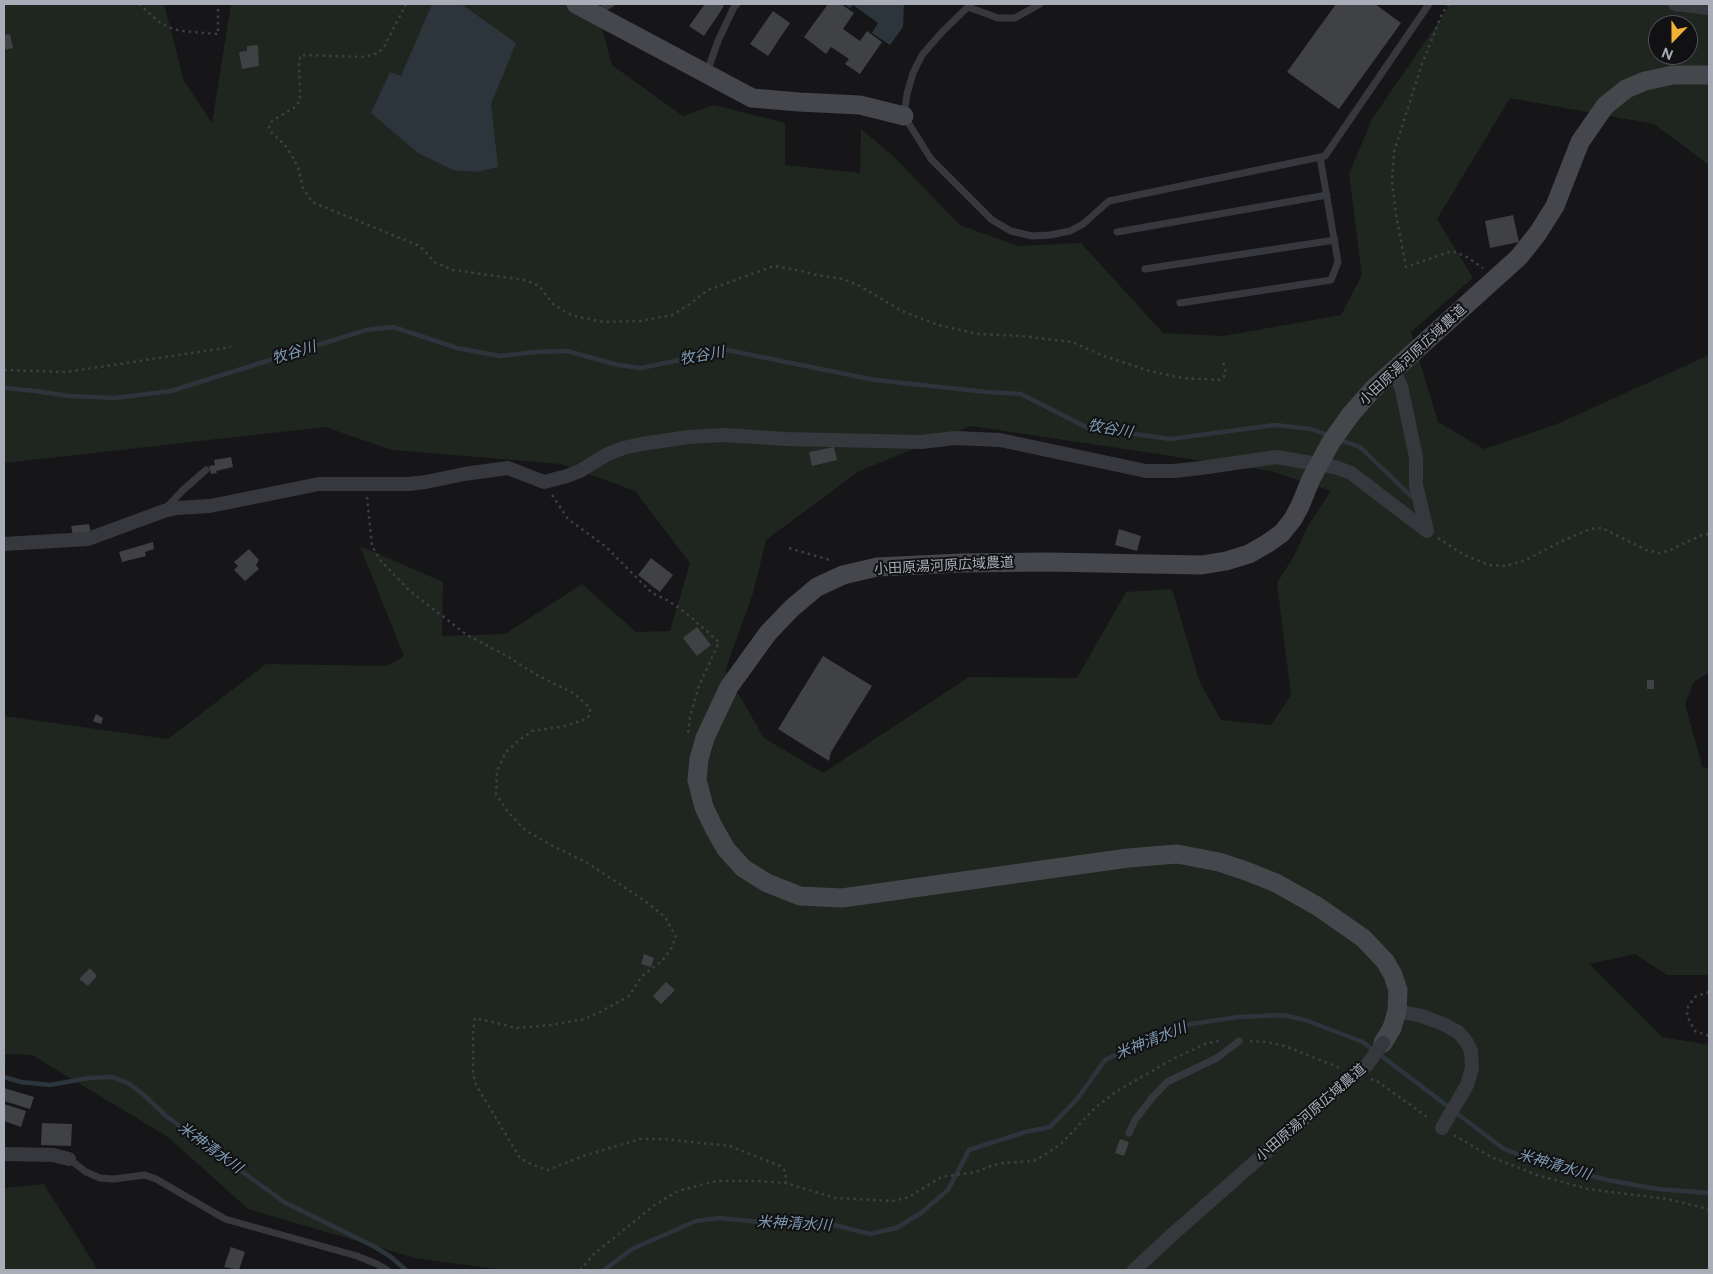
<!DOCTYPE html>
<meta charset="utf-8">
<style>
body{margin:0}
#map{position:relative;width:1713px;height:1274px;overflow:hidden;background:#161618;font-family:Figtree,sans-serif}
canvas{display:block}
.frame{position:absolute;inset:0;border:5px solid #a8adb8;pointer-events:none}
.north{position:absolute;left:1648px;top:15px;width:50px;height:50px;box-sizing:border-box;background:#111113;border:1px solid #4d4f55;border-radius:50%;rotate:202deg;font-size:14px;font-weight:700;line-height:20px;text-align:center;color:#a8adb8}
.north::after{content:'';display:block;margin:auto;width:18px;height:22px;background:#f2b134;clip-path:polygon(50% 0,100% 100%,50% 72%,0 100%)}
</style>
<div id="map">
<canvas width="1713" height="1274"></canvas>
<div class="frame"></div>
<div class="north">N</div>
</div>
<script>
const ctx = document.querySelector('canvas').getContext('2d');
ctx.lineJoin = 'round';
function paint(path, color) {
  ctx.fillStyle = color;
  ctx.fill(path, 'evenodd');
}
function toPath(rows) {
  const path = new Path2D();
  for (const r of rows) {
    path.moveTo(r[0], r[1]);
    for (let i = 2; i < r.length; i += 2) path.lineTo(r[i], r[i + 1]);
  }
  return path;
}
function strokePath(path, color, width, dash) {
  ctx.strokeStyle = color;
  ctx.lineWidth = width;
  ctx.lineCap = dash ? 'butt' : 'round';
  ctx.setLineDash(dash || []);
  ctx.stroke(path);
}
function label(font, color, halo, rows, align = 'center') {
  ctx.font = font + ' Figtree,"Noto Sans JP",sans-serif';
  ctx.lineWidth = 4;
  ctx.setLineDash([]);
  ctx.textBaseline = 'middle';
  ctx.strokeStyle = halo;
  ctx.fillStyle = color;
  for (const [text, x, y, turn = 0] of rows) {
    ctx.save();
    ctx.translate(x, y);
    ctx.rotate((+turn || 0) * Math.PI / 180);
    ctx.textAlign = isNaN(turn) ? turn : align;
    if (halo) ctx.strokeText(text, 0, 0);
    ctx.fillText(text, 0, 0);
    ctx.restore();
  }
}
const green = toPath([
 [4,4,164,4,184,81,212,123,231,4,595,4,612,65,683,116,714,105,785,123,785,165,860,173,861,129,893,156,960,225,1018,246,1081,243,1163,333,1223,336,1341,315,1362,275,1349,174,1372,119,1451,4,1709,4,1709,165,1654,124,1510,98,1437,219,1473,278,1411,332,1438,422,1484,449,1557,424,1709,355,1709,672,1694,682,1685,704,1702,766,1709,769,1709,975,1667,975,1635,954,1589,964,1662,1037,1709,1045,1709,1270,503,1270,415,1258,248,1209,168,1137,32,1055,4,1054,4,716,168,739,266,664,387,666,404,656,360,546,443,582,442,636,505,634,582,584,636,632,670,631,690,563,635,491,561,464,392,450,325,427,4,463],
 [1658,25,1688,25,1688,55,1658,55],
 [971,426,1271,471,1331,491,1309,524,1294,556,1277,583,1291,695,1271,725,1221,720,1200,683,1172,589,1126,592,1077,678,969,677,823,773,764,738,725,671,753,593,766,540,859,471],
 [44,1184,98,1270,4,1270,4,1188]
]);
const water = toPath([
 [432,4,461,4,516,43,491,104,498,167,477,172,453,170,418,153,371,113,390,72,401,76],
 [844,4,904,4,903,27,890,45,872,33,878,23,853,5,850,8]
]);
const stream = toPath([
 [4,388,36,391,69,396,115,398,171,391,366,330,393,327,457,348,500,356,535,352,567,351,618,365,641,368,727,350,875,380,987,392,1021,394,1086,427,1170,439,1275,425,1311,429,1330,436],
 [1340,440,1360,447,1412,497],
 [4,1077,21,1082,50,1085,89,1078,112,1077,128,1083,143,1094,166,1116,284,1202,375,1247,391,1257,406,1270],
 [604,1270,632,1249,696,1221,719,1218,781,1224,830,1224,870,1234,896,1228,921,1213,948,1190,969,1150,1025,1132,1050,1127,1078,1098,1105,1060,1152,1037,1191,1024,1238,1017,1283,1015,1305,1020,1363,1042,1504,1149,1543,1164,1608,1180,1657,1189,1709,1193]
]);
const building = toPath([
 [705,4,720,4,724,6,704,36,689,26],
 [828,4,841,4,854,13,843,29,860,41,867,31,882,42,860,74,845,64,849,59,831,47,826,54,804,37],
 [1336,4,1375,4,1401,23,1339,109,1287,72],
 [773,11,790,23,768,56,750,44],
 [10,34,13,48,4,50,4,35],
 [258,45,259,66,242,69,239,52,247,51,247,46],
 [1513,215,1519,242,1490,248,1485,221],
 [834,447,837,460,812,466,809,452],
 [231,457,233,467,216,471,217,473,211,474,209,466,215,465,214,460],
 [89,524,91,533,73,535,71,526],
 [1119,529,1141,536,1137,551,1115,545],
 [153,542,154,549,145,552,146,556,122,562,119,552],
 [249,549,259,560,256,565,259,569,245,581,234,570,238,566,234,562],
 [651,558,673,575,660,592,638,575],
 [697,627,711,645,697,656,683,638],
 [823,656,872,686,831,752,829,761,778,729],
 [1647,680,1654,680,1654,689,1647,689],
 [96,714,103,718,101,724,93,721],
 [644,954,654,958,651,967,641,964],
 [90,968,97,976,88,986,79,979],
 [666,982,675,990,661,1004,653,996],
 [4,1088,34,1097,30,1109,4,1101],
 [4,1104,26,1111,21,1127,4,1121],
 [42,1123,72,1124,71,1146,41,1145],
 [1120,1139,1129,1142,1124,1156,1115,1153],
 [231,1247,245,1252,239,1270,224,1267]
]);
const path = toPath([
 [139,4,159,22,171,28,181,31,218,34,218,4],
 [406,4,384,47,378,53,364,57,301,55,299,61,300,98,297,106,275,119,270,123,269,128,272,133,284,144,291,154,298,167,303,188,312,202,417,245,423,249,434,262,453,270,524,280,533,283,540,287,553,304,567,313,578,317,604,322,640,321,672,315,690,304,708,290,774,266,802,271,817,275,843,279,858,285,902,311,938,325,978,334,1022,336,1072,342,1104,356,1150,371,1182,378,1219,380,1223,378,1226,373,1223,361],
 [1449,4,1442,14,1422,64,1405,117,1394,152,1392,181,1396,215,1406,267,1452,251,1467,257,1483,268],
 [4,370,67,372,231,347],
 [552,495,568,519,605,546,652,593,667,600,686,613,719,642,699,686,690,716,688,733],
 [367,497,372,546,381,561,410,591,467,635,507,656,535,674,573,693,587,705,590,710,590,715,586,719,566,726,532,731,518,741,506,752,497,771,496,794,508,812,525,830,553,846,586,862,645,901,665,917,676,937,671,949,662,961,642,976,629,996,600,1012,585,1019,551,1025,517,1028,475,1018,473,1031,473,1073,476,1085,520,1158,531,1164,548,1170,583,1156,640,1139,664,1139,730,1146,780,1166,785,1171,786,1183],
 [1438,538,1464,555,1489,565,1506,566,1526,560,1562,541,1590,529,1602,528,1646,550,1659,553,1668,551,1702,535,1709,534],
 [789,548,833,561],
 [1709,992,1695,997,1688,1007,1687,1016,1695,1031,1709,1036],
 [1250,1041,1266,1042,1285,1046,1340,1068],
 [4,1052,4,1061],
 [1371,1079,1377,1081,1430,1119],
 [1454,1135,1491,1157,1537,1175,1588,1189,1667,1199,1709,1209],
 [580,1270,595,1253,656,1204,678,1191,704,1184,717,1181,758,1181,786,1183,835,1198,893,1201,909,1197,941,1177,976,1172,993,1165,1004,1163,1033,1161,1043,1156,1061,1144,1095,1108,1117,1091,1173,1059,1205,1044,1222,1040]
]);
const lane = toPath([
 [971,4,942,32,922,55,913,73,907,94,904,116,931,159,992,220,1011,231,1032,236,1050,235,1070,231,1083,224,1109,201,1325,156,1429,4],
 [968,7,998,18,1015,18,1040,4],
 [596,12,611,4],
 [707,72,718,41,734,7,737,4],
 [1117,232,1327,195],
 [1145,269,1335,240],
 [1180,303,1331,280,1338,262,1320,157],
 [167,507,183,490,206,470],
 [1129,1133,1135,1120,1152,1098,1167,1082,1217,1058,1239,1041],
 [69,1159,86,1172,100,1178,114,1179,145,1175,156,1179,225,1219,357,1256,377,1264,387,1270]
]);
const street = toPath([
 [1675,4,1709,8],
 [1393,370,1401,386,1416,457,1416,485,1427,531],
 [4,544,88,539,164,511,176,508,210,506,319,484,409,484,426,482,464,474,508,468,544,482,567,476,580,471,606,455,623,448,642,444,688,437,724,435,786,439,921,442,955,438,1000,440,1146,471,1174,471,1201,468,1276,457,1335,467,1351,473,1427,531],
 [1397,1011,1422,1016,1443,1024,1458,1032,1466,1041,1471,1051,1472,1068,1467,1085,1442,1128],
 [4,1154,53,1155,69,1159],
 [1134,1270,1173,1234,1348,1080]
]);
const secondary = toPath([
 [576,4,752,98,799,102,860,105,904,116],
 [1374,388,1519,257,1538,233,1555,206,1580,142,1605,106,1626,89,1645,81,1673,75,1709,75],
 [1300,506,1293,519,1282,533,1268,543,1249,554,1226,561,1202,565,1047,562,961,563,877,567,843,575,817,587,792,608,768,633,729,687,705,738,699,759,697,780,704,807,714,828,726,849,743,868,767,883,800,896,842,898,1128,858,1177,854,1219,862,1246,871,1276,883,1317,906,1363,938,1385,961,1393,975,1398,990,1397,1011,1392,1028,1383,1043]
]);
const streetBridge = toPath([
 [1348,1080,1367,1065,1383,1043]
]);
const secondaryBridge = toPath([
 [1300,506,1311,479,1331,442,1351,414,1374,388]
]);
const streetNames = [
 ["小田原湯河原広域農道",1413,355,-43],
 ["小田原湯河原広域農道",944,566,-3],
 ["小田原湯河原広域農道",1311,1113,-41]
];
const waterNames = [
 ["牧谷川",294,353,-17],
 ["牧谷川",702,356,-10],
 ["牧谷川",1110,429,10],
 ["米神清水川",1151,1041,-22],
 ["米神清水川",210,1148,36],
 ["米神清水川",1554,1165,16],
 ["米神清水川",794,1224,3]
];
paint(green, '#1e261f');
paint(water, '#2c353c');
strokePath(stream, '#2c353c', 4.5);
paint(building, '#404145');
strokePath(path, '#3d3f44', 2.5, [2.5, 4]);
strokePath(lane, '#37383d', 7);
strokePath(street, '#37383d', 14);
strokePath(secondary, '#45474d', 19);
strokePath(streetBridge, '#37383d', 14);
strokePath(secondaryBridge, '#45474d', 19);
label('14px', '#a8adb8', '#111113', streetNames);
label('italic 15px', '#7f9bb3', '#111113', waterNames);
</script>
